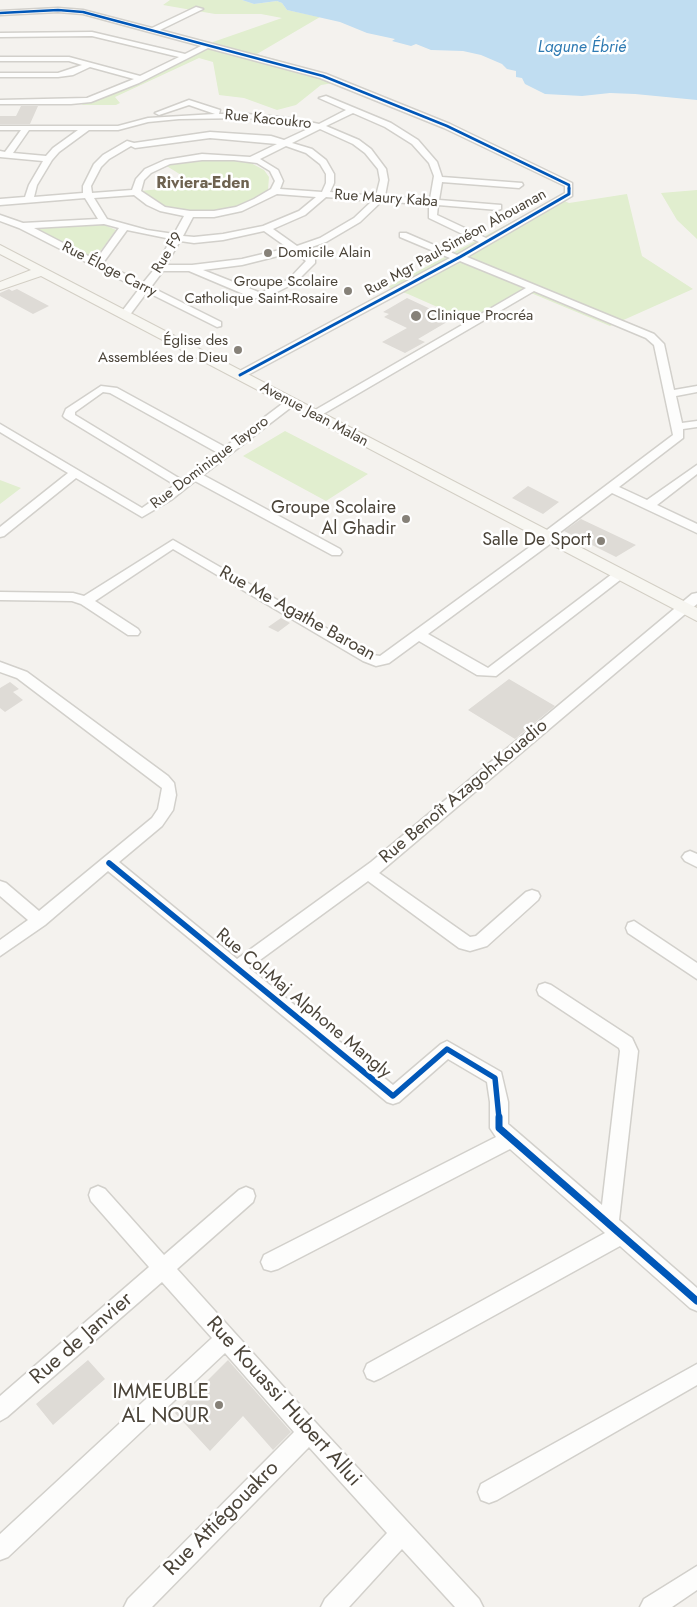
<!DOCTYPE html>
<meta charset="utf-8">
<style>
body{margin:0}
canvas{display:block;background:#f4f2ee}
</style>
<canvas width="697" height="1607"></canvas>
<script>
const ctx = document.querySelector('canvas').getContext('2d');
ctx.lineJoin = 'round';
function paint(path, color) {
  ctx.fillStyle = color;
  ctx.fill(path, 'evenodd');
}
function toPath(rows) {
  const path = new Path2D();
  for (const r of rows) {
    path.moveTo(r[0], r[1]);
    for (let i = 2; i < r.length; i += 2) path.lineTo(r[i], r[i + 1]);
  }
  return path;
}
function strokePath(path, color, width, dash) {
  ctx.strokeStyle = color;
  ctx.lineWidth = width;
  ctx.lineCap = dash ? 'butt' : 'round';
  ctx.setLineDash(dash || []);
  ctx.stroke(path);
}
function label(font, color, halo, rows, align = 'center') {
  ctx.font = font + ' Jost,sans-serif';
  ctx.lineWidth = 5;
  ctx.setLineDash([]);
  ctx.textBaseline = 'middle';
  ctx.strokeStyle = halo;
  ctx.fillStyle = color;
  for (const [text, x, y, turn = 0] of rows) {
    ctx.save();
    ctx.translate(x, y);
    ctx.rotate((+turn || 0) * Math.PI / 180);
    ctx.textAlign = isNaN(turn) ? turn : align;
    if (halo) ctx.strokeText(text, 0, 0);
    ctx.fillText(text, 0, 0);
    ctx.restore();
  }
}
const green = toPath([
 [170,0,242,0,254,4,277,1,282,3,287,10,320,17,257,54,347,81,321,85,296,105,277,110,244,98,219,95,213,62,199,58,115,97,120,103,116,105,81,105,137,81,158,67,213,48,213,42,282,18,261,14,215,14,163,5],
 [193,159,233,159,249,162,264,170,269,177,268,190,255,200,237,207,213,212,194,213,165,208,140,191,181,187,186,178,165,165],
 [697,190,697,239,677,220,661,193],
 [627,194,642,256,693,289,610,326,531,293,478,325,408,294,388,287,557,198,569,203],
 [100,223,116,230,93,261,27,229],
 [285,431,368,474,326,501,243,456],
 [0,480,21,488,0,504]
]);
const water = toPath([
 [242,0,697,0,697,100,635,94,610,93,582,96,545,94,525,84,522,78,516,77,516,71,507,69,502,64,481,55,463,51,431,50,416,44,411,46,392,41,395,39,367,33,340,22,287,10,282,3,277,1,254,4]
]);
const building = toPath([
 [21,106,38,106,30,124,0,124,0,116,16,116],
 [9,289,12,291,17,289,49,306,33,314,0,296,0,293],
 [407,298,452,319,418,339,425,342,405,353,382,342,407,328,384,317,389,314,383,312],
 [528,486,559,502,543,514,512,498],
 [581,519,636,545,616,557,564,531],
 [281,618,290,623,278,632,268,627],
 [509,679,555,706,515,739,468,710],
 [10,682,19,689,13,692,23,700,5,712,0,708,0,688],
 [88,1360,105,1379,53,1425,36,1404],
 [228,1360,291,1432,273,1450,243,1416,210,1451,175,1413]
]);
const street = toPath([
 [196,7,203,9,160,30,326,74,450,124,572,183,572,196,467,257,654,334,664,344,674,390,697,386,697,392,676,396,682,423,697,421,697,427,683,429,683,438,619,487,647,500,697,465,697,474,657,505,697,524,697,533,612,493,555,536,554,541,428,634,488,668,616,571,624,571,626,574,624,577,496,676,477,675,419,641,389,663,376,666,363,661,173,549,95,601,138,629,140,632,138,635,128,635,81,604,72,601,0,600,0,592,73,593,84,596,173,540,373,655,380,656,542,538,543,533,673,435,654,345,646,338,534,291,318,417,310,417,310,413,526,288,460,261,244,377,236,377,236,373,450,258,400,237,400,233,406,233,457,255,479,242,429,218,429,205,382,201,360,222,326,242,303,250,315,259,315,263,295,283,263,299,253,298,189,271,163,271,151,287,221,322,221,326,217,327,147,292,129,316,121,316,120,314,139,289,19,228,0,221,0,215,23,223,98,219,85,198,0,205,0,199,25,197,29,185,43,161,0,157,0,151,5,152,21,130,0,130,0,126,118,126,148,118,215,114,189,105,159,115,155,113,189,100,220,110,219,114,247,114,290,118,319,124,346,110,319,98,326,96,391,123,418,140,437,162,442,177,522,183,523,185,519,188,442,182,439,200,501,205,501,209,498,210,438,205,437,215,486,238,565,193,565,186,444,128,320,78,208,48,139,83,91,102,71,104,0,104,0,100,87,98,134,79,90,67,73,75,58,77,0,77,0,73,58,73,82,65,69,61,0,61,0,57,69,57,140,76,179,57,92,36,0,37,0,33,92,32,185,54,201,46,83,14,58,12,0,15,0,11,58,8,83,10,152,28,196,7],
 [353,113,385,127,412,144,429,163,434,176,430,199,385,196,388,180,386,169,371,149,359,140,326,126,353,113],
 [247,118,312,127,284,140,271,136,210,132,134,143,127,141,103,155,94,164,83,186,83,193,34,197,37,185,52,160,59,152,89,130,118,130,148,122,179,119,247,118],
 [320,129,353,144,365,153,378,169,380,180,376,196,330,192,334,183,334,174,326,160,312,149,292,143,320,129],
 [29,130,78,130,53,148,46,156,13,153,29,130],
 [210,138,277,144,250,157,202,154,165,160,145,169,136,179,132,190,92,193,91,186,101,167,109,159,131,146,135,148,210,138],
 [286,146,306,153,320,164,326,174,326,183,322,192,280,189,283,181,278,170,260,159,286,146],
 [202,160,234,160,257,163,270,171,275,181,271,189,254,199,236,207,214,211,190,211,165,207,141,191,144,180,151,173,170,164,202,160],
 [277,194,316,197,299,211,263,226,223,234,194,237,183,236,193,217,214,217,242,211,277,194],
 [134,195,147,205,160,211,184,216,174,234,147,230,107,219,94,198,134,195],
 [326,197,372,201,354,218,320,238,297,246,273,229,305,215,326,197],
 [104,224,119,228,96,260,34,228,104,224],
 [127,230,171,239,156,267,143,283,103,263,127,230],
 [264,231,288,248,242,259,192,265,166,265,180,241,194,243,223,240,264,231],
 [294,252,306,261,289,279,261,293,203,270,242,265,294,252],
 [101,386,117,388,225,447,286,401,294,401,294,405,203,475,340,549,342,552,340,555,332,555,195,481,171,500,142,517,76,478,4,536,0,537,0,527,68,473,0,432,0,424,142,508,175,485,65,418,63,416,66,409,101,386],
 [103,392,110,393,218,453,182,480,75,415,75,412,103,392],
 [697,593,697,604,379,873,470,937,476,936,526,892,532,890,538,892,540,896,538,900,487,946,470,951,459,948,368,881,249,968,393,1085,441,1044,447,1041,501,1072,508,1102,508,1124,602,1205,620,1051,619,1048,539,995,537,990,539,985,545,983,551,985,632,1038,638,1051,619,1220,697,1288,697,1311,690,1308,620,1246,381,1378,374,1381,367,1378,364,1371,367,1364,605,1233,510,1149,278,1269,271,1271,264,1269,261,1262,264,1255,496,1137,490,1128,490,1102,487,1082,448,1059,399,1102,393,1104,387,1102,108,871,45,925,0,956,0,940,28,920,0,896,0,881,6,883,39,911,152,818,158,809,162,788,17,678,0,672,0,662,27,672,168,776,174,783,176,795,173,810,162,826,119,862,237,959,371,862,692,594,697,593],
 [690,851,697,854,697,867,685,861,682,857,685,853,690,851],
 [634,921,697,963,697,979,628,933,626,928,628,923,634,921],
 [98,1186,105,1189,164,1255,239,1190,246,1187,253,1190,255,1196,253,1202,177,1269,317,1424,479,1599,483,1607,455,1607,402,1549,349,1607,321,1607,325,1599,387,1533,309,1447,152,1607,124,1607,128,1599,294,1432,225,1353,8,1557,0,1560,0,1534,212,1338,162,1282,7,1417,0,1421,0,1396,149,1267,91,1201,89,1195,91,1189,98,1186],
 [697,1364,697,1385,497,1500,489,1503,481,1500,478,1492,481,1484,697,1364],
 [697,1566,697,1590,672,1607,640,1607,644,1599,697,1566]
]);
const secondary = toPath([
 [0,245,697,608,697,621,41,276,0,290,0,282,31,270,0,254,0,245]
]);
const cyclewayFar3 = toPath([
 [0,13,58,10,83,12,323,76,447,126,569,185,569,189]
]);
const cyclewayFar2 = toPath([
 [240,375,460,257,569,194,569,188]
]);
const cyclewayFar1 = toPath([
 [109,863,393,1096,447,1049,495,1078,499,1118]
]);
const cycleway = toPath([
 [499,1117,499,1128,697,1301]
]);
const markers = [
 [268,253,5,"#868178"],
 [348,291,5,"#868178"],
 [416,316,6,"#868178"],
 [238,350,5,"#868178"],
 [406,519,5,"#868178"],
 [601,541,5,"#868178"],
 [219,1405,5,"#868178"]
];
const farStreetnames = [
 ["Rue Kacoukro",268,120,6],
 ["Rue Maury Kaba",386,199,4],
 ["Rue Mgr Paul-Siméon Ahouanan",456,243,-29],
 ["Rue F9",168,253,-59],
 ["Rue Éloge Carry",109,270,27],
 ["Avenue Jean Malan",314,415,28],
 ["Rue Dominique Tayoro",210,463,-37]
];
const farPoinames = [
 ["Domicile Alain",278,253],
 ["Groupe Scolaire",338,282,"right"],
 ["Catholique Saint-Rosaire",338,299,"right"],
 ["Clinique Procréa",427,316],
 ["Église des",228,341,"right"],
 ["Assemblées de Dieu",228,358,"right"]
];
const farWaternames = [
 ["Lagune Ébrié",582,48]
];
const farNeighbourhoodnames = [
 ["Riviera-Eden",203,184]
];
const poiNames = [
 ["Groupe Scolaire",396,509],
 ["Al Ghadir",396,530],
 ["Salle De Sport",591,541]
];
const streetNames = [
 ["Rue Me Agathe Baroan",297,614,29],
 ["Rue Benoît Azagoh-Kouadio",464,792,-40],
 ["Rue Col-Maj Alphone Mangly",303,1004,40]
];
const nearStreetnames = [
 ["Rue de Janvier",82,1339,-41],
 ["Rue Kouassi Hubert Allui",283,1402,48],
 ["Rue Attiégouakro",222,1519,-45]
];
const nearPoinames = [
 ["IMMEUBLE",209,1393],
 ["AL NOUR",209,1417]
];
paint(green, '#e1eecf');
paint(water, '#c0ddf1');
paint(building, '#dedbd6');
strokePath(street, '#d2d0cb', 3);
strokePath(secondary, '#d3cfc5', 2);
paint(street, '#fdfdfc');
paint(secondary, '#f7f6f1');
strokePath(cyclewayFar3, '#0057b8', 2.5);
strokePath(cyclewayFar2, '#0057b8', 3);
strokePath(cyclewayFar1, '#0057b8', 5.5);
strokePath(cycleway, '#0057b8', 7);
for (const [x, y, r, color] of markers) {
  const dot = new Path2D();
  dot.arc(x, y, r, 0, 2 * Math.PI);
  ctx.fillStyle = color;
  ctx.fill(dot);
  strokePath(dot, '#fff', 2);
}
label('15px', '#4b4439', '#fff', farStreetnames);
label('15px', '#4b4439', '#fff', farPoinames, 'left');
label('italic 16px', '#2e7ab2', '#fff', farWaternames);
label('bold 16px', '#6e6250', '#fff', farNeighbourhoodnames);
label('18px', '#4b4439', '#fff', poiNames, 'right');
label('18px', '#4b4439', '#fff', streetNames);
label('21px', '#4b4439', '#fff', nearStreetnames);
label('21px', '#4b4439', '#fff', nearPoinames, 'right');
</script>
